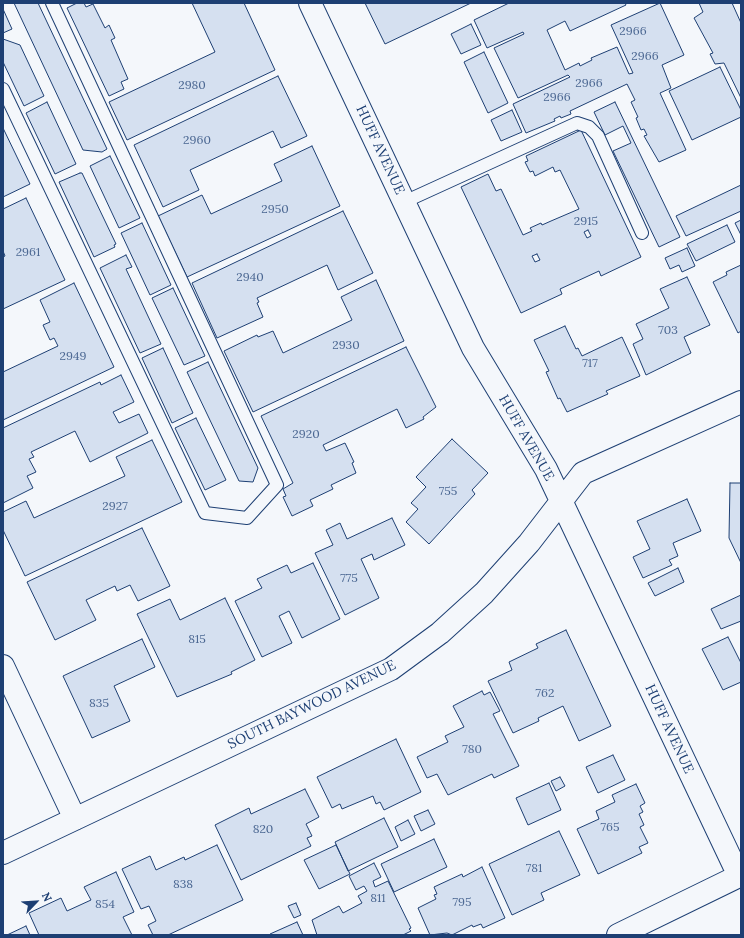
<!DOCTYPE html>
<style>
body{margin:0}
#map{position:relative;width:744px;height:938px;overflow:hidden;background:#f4f7fb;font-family:Lora,serif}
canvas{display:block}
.frame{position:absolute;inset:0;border:4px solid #1d3f73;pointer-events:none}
.north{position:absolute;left:16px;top:882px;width:40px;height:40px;-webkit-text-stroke:3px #f4f7fb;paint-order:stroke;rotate:65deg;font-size:11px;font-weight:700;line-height:16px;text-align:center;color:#1d3f73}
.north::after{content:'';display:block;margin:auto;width:14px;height:18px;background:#1d3f73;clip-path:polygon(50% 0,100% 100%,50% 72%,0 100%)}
</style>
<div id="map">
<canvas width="744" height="938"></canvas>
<div class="frame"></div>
<div class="north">N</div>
</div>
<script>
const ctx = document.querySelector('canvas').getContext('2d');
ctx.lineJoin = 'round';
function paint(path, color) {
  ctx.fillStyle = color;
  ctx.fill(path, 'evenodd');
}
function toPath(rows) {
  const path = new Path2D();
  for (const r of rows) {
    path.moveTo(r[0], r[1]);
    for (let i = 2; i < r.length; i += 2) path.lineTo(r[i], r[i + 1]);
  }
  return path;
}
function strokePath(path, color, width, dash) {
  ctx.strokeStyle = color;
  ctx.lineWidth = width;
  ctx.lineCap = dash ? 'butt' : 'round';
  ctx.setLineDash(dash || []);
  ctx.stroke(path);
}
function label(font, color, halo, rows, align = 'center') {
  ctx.font = font + ' Lora,serif';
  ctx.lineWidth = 3;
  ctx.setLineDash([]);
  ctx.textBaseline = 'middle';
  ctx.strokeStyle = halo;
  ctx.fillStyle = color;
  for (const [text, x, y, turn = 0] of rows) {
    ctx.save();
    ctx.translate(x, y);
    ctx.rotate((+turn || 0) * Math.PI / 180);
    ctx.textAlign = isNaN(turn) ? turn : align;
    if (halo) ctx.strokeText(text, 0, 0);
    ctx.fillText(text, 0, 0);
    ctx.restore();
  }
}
const building = toPath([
 [14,3,38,3,107,149,102,152,83,150,14,3],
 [77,3,84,3,86,7,93,4,105,28,109,25,115,38,111,40,128,79,121,82,124,89,109,96,67,8,77,3],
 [192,3,244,3,275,70,127,140,109,102,215,52,192,3],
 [365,3,471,3,385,44,365,3],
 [509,3,625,3,626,5,570,31,565,21,547,30,565,70,579,63,580,66,592,60,591,58,617,47,629,74,633,73,611,25,660,3,684,55,662,65,671,88,660,93,686,150,659,162,644,136,647,135,644,129,641,130,636,118,638,117,631,102,635,100,627,84,570,111,571,114,561,118,560,116,554,119,555,121,526,133,513,104,570,77,568,75,518,98,494,48,524,34,523,32,487,48,474,20,509,3],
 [699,3,732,3,741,23,741,98,724,63,715,64,710,54,713,53,694,18,703,12,699,3],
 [3,9,12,29,3,33,3,9],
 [471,24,481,45,461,54,451,34,471,24],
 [3,39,20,45,44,96,24,106,3,62,3,39],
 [484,52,508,103,488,113,464,62,484,52],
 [720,67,741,110,741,117,692,140,669,91,720,67],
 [278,76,307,136,281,148,273,131,190,170,199,190,163,207,134,145,278,76],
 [47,102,76,164,55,174,26,113,47,102],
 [615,102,680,237,659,247,613,151,631,143,623,126,605,135,594,112,615,102],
 [512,110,522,132,501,141,491,120,512,110],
 [3,128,30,184,3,197,3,128],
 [581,130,641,257,601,276,599,271,560,289,562,294,521,313,461,187,488,174,496,191,501,189,523,235,532,231,530,228,541,223,542,225,551,221,579,209,560,170,555,172,553,167,535,176,533,171,530,172,525,162,528,161,526,156,581,130],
 [588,230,591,236,587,238,584,232,588,230],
 [537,254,540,260,535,262,532,256,537,254],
 [312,146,340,206,187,277,158,216,202,195,211,214,282,181,274,164,312,146],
 [110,156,140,218,119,228,90,166,110,156],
 [80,173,82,173,116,244,114,245,115,247,94,257,59,182,80,173],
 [741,185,741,211,686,236,676,216,741,185],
 [26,198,65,280,3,309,3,257,5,256,3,251,3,209,26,198],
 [343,211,373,273,338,290,327,265,257,298,259,302,257,303,263,317,217,338,192,283,343,211],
 [741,220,741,235,735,223,741,220],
 [142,223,171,285,150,295,121,233,142,223],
 [727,225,735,242,696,261,687,244,727,225],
 [687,248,695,266,682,272,679,265,670,269,665,258,687,248],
 [126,255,132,267,126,269,161,344,140,353,100,268,126,255],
 [741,265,741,331,738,333,713,282,727,275,726,272,741,265],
 [687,277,710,325,684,337,691,353,646,375,633,344,643,339,636,324,669,308,660,289,687,277],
 [376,280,404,341,253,412,224,351,257,335,258,337,273,331,283,353,352,320,341,297,376,280],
 [74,283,114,367,3,420,3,372,58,346,54,338,50,340,43,325,50,322,40,300,74,283],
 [173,288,205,356,184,365,152,298,173,288],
 [565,326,576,349,578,348,582,356,622,337,640,376,606,391,608,394,567,412,560,398,558,399,546,372,549,371,534,340,565,326],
 [406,347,436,407,423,417,424,419,406,428,397,409,323,445,326,451,345,443,354,462,352,463,356,473,331,485,333,489,310,500,313,506,292,516,283,497,286,496,283,489,293,483,261,416,406,347],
 [163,348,193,413,172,423,142,358,163,348],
 [208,362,258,468,253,482,239,481,187,372,208,362],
 [121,375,134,402,113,412,119,423,139,414,148,433,90,462,75,431,31,452,34,457,29,459,36,472,27,476,33,488,3,503,3,428,100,382,101,385,121,375],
 [196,418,226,480,205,490,175,428,196,418],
 [452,439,488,473,472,490,475,494,429,544,406,522,418,509,411,503,426,487,416,477,452,439],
 [152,440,182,502,25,576,3,530,3,512,26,501,34,518,125,476,116,457,152,440],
 [730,483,741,483,741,563,729,538,730,483],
 [687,499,701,531,673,543,678,556,669,560,672,565,643,578,633,557,650,549,637,521,687,499],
 [392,518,405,545,374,560,372,554,361,559,379,598,345,615,315,553,333,545,326,530,340,523,347,539,392,518],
 [142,528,170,586,138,601,130,585,117,591,115,586,86,600,96,620,55,640,27,582,142,528],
 [313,563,340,619,302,638,289,611,279,616,292,643,262,657,235,601,262,588,257,579,287,565,291,573,313,563],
 [678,568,684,582,655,596,648,583,678,568],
 [741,595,741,621,721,629,711,609,741,595],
 [225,598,255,660,231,672,232,674,177,697,137,614,170,599,180,620,225,598],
 [566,630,611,726,579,741,563,706,538,718,539,721,513,733,488,681,512,670,509,662,538,648,536,644,566,630],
 [728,637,741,663,741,682,723,690,702,649,728,637],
 [142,639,155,667,114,686,130,721,92,738,63,676,142,639],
 [482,691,484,695,490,692,500,711,493,714,519,766,494,778,492,774,448,795,437,774,427,778,417,757,448,742,445,736,464,727,453,706,482,691],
 [396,739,421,792,384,810,380,802,376,804,373,796,342,809,340,804,332,808,317,777,396,739],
 [613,755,625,780,598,793,586,767,613,755],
 [560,777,565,786,556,791,551,781,560,777],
 [549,783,561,810,528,825,516,798,549,783],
 [636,784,645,803,640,806,643,812,639,814,644,825,640,827,648,843,639,847,642,853,598,874,577,829,599,819,596,811,615,802,612,795,636,784],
 [305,789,319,817,306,824,312,836,307,838,311,846,241,880,215,825,249,808,251,814,305,789],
 [428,810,435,824,421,831,414,816,428,810],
 [384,818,398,847,348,871,335,842,384,818],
 [408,820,415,834,401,841,395,827,408,820],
 [559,831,580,875,541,893,544,900,512,915,489,864,559,831],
 [434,839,447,867,394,892,381,864,434,839],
 [217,845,243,900,168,935,153,935,148,925,156,921,149,906,141,909,122,869,150,856,156,870,184,857,185,860,217,845],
 [336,845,350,874,319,889,304,860,336,845],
 [374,863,381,877,373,881,375,887,388,881,411,928,409,929,411,931,403,935,317,935,312,920,339,906,343,913,362,903,358,896,367,891,364,886,356,890,349,876,374,863],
 [482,867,505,918,483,928,481,924,473,927,472,925,452,935,447,933,430,935,418,908,436,899,434,895,437,894,434,887,462,874,463,877,482,867],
 [116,872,134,912,123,917,132,935,39,935,29,913,61,898,67,911,91,900,84,887,116,872],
 [296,903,301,915,294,918,288,906,296,903],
 [297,922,303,935,270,935,270,934,297,922],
 [26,926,30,935,7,935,26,926]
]);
const lane = toPath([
 [3,89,205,513,247,518,277,485,52,3],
 [404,202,577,123,589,127,598,136,642,233]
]);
const street = toPath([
 [310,3,473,348,546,469,739,876],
 [3,666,75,819],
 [3,853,391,669,440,633,484,593,529,543,583,473,741,402],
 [618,935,741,875]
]);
const numberNames = [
 ["2966",633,32],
 ["2966",645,57],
 ["2966",589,84],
 ["2980",192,86],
 ["2966",557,98],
 ["2960",197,141],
 ["2950",275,210],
 ["2915",586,222],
 ["2961",28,253],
 ["2940",250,278],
 ["703",668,331],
 ["2930",346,346],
 ["2949",73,357],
 ["717",590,364],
 ["2920",306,435],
 ["755",448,492],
 ["2927",115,507],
 ["775",349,579],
 ["815",197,640],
 ["762",545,694],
 ["835",99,704],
 ["780",472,750],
 ["765",610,828],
 ["820",263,830],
 ["781",534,869],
 ["838",183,885],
 ["811",378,899],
 ["795",462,903],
 ["854",105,905]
];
const streetNames = [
 ["HUFF AVENUE",380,150,65],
 ["HUFF AVENUE",526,438,60],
 ["SOUTH BAYWOOD AVENUE",312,705,-26],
 ["HUFF AVENUE",669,729,65]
];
paint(building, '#d5e0f0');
strokePath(building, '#1d3f73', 1);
strokePath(lane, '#1d3f73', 14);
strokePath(street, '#1d3f73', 24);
strokePath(lane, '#f4f7fb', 12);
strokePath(street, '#f4f7fb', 22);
label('12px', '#4b6792', null, numberNames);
label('14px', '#1d3f73', '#f4f7fb', streetNames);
</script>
